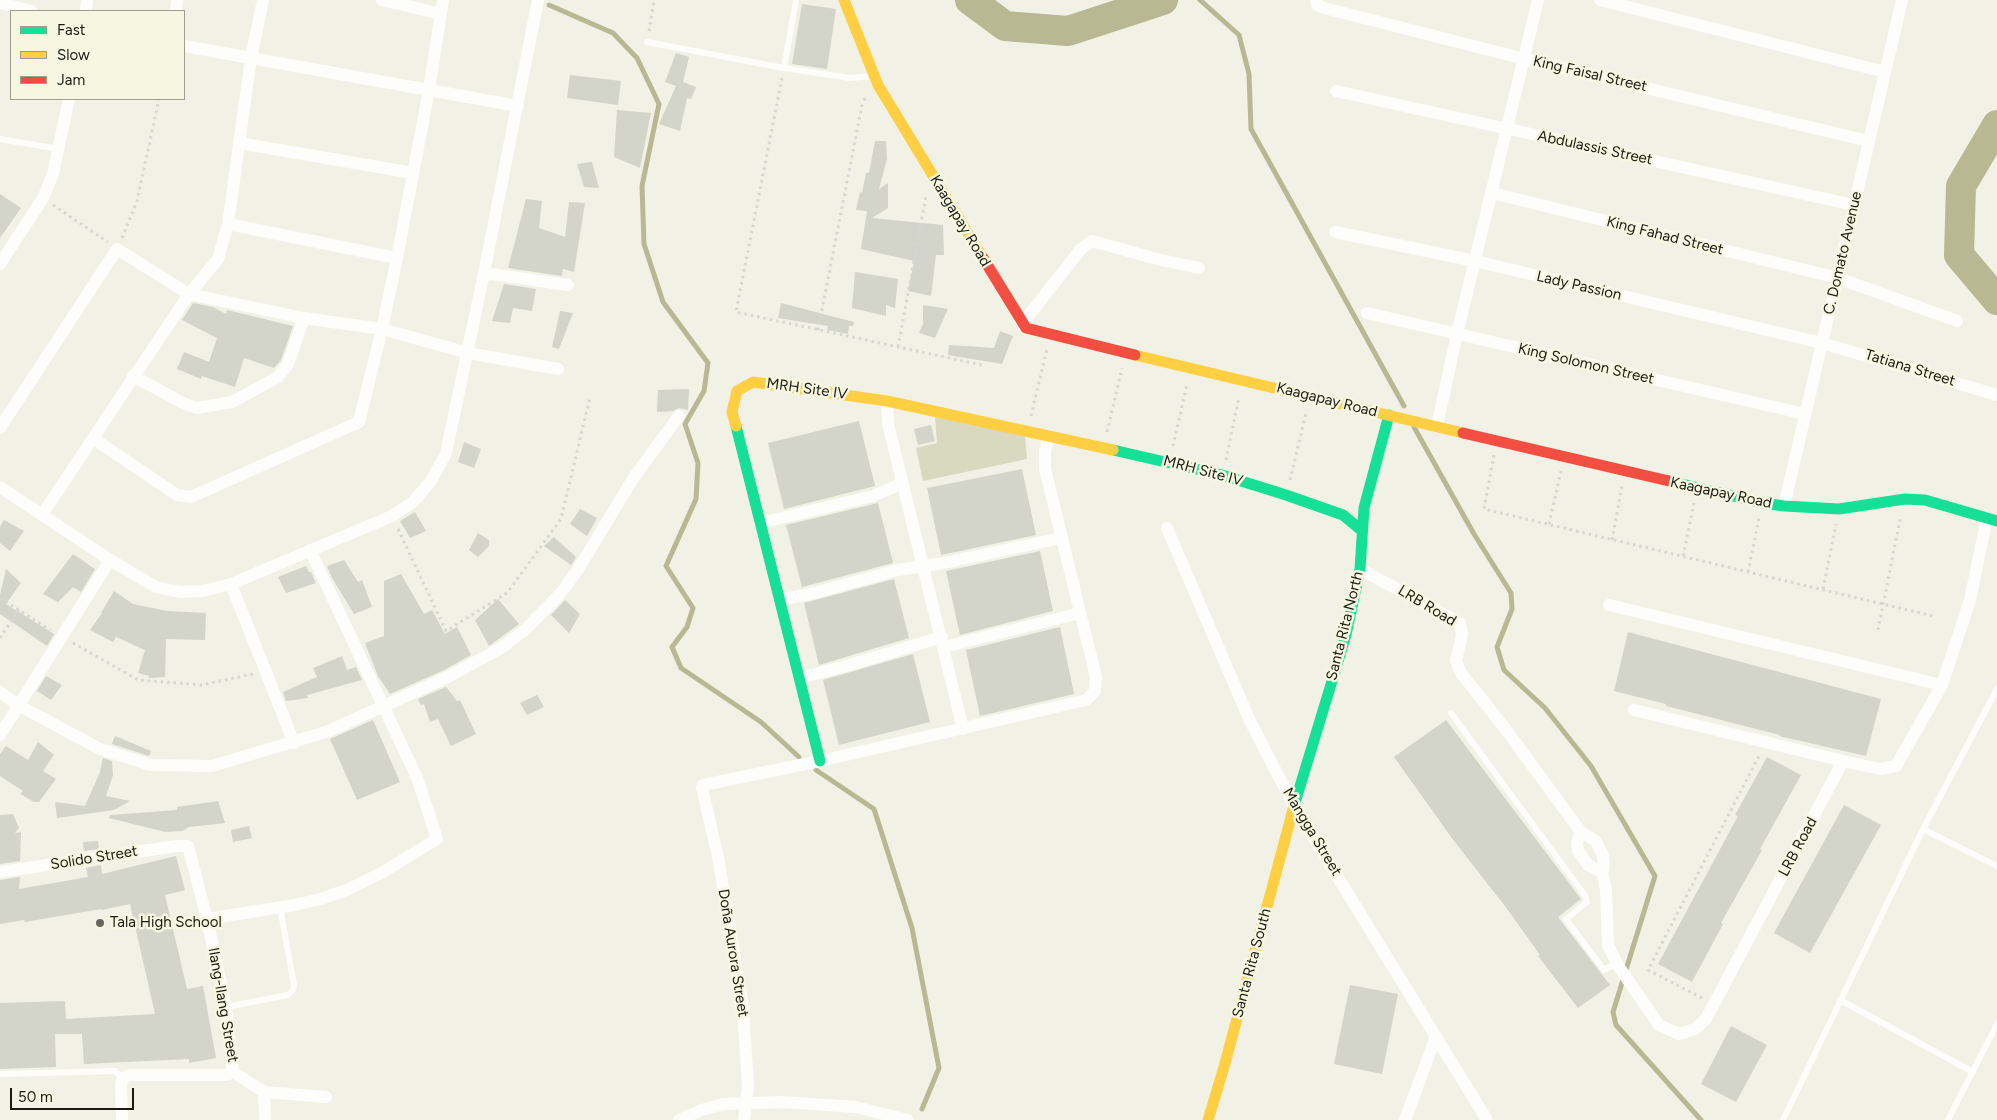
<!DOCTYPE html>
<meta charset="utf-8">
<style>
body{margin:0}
#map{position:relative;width:1997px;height:1120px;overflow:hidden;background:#f1f2e5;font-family:Figtree,sans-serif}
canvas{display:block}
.legend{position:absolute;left:10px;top:10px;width:175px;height:90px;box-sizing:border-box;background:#f5f7e0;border:1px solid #9d9f8e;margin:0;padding:6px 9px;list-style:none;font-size:15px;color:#1a1a12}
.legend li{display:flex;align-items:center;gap:10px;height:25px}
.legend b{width:25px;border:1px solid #9d9f8e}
.scale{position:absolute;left:10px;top:1088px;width:124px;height:22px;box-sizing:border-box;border:2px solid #1a1a12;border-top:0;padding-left:6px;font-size:15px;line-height:18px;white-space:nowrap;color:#1a1a12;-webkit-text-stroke:4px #f5f7e0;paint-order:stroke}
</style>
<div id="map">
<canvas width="1997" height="1120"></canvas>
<ul class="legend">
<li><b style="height:6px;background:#16e098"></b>Fast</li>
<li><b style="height:6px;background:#ffcf43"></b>Slow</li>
<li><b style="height:6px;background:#f24e42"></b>Jam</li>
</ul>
<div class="scale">50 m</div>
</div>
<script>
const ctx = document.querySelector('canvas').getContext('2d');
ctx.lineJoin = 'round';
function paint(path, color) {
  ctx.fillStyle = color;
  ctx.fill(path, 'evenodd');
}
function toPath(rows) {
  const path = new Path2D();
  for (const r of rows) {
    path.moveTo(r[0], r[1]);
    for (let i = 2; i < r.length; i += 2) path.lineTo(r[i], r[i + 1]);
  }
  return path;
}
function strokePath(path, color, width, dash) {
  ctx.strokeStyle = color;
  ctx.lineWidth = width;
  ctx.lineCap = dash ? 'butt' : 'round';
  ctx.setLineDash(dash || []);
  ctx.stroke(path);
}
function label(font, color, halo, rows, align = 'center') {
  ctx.font = font + ' Figtree,sans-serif';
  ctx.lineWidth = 5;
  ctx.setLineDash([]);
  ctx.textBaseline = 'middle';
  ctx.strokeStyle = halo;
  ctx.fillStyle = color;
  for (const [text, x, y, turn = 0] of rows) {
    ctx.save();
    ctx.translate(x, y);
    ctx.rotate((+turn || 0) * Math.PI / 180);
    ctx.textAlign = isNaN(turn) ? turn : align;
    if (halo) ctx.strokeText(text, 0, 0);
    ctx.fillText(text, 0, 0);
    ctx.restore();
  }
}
const green = toPath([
 [935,417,1025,436,1027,459,923,481,916,448,937,443]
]);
const stream = toPath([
 [1200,0,1239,35,1249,74,1251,129,1404,406],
 [549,5,613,33,637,58,659,104,642,186,644,244,663,302,708,363,704,391,685,424,698,463,696,499,666,566,693,608,687,627,672,647,681,668,761,722,799,757],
 [1414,427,1474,534,1511,593,1512,609,1497,647,1504,670,1545,708,1591,766,1655,876,1613,1012,1616,1025,1701,1120],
 [816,770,874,809,912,928,939,1068,922,1109]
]);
const river = toPath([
 [970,0,1005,26,1068,31,1163,0],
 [1997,125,1961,186,1959,255,1997,300]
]);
const building = toPath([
 [802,4,836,9,827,69,792,64],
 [676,53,689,57,683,82,696,87,691,99,687,98,680,131,659,124,676,86,665,82],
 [570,75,621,81,618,105,567,98],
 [617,110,651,113,640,168,614,157],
 [875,141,886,141,887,159,879,189,888,183,888,208,872,218,943,225,944,255,936,255,931,296,908,291,914,261,861,249,867,211,856,210,860,192,862,193,866,173,869,173],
 [592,162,599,188,584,187,577,164],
 [0,194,21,208,0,238],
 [526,199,542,201,539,228,565,237,569,202,585,203,574,272,563,269,562,276,508,268],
 [855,272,898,279,895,308,886,305,886,316,852,308],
 [504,284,536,289,532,311,513,308,510,323,492,321],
 [193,303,213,307,226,314,227,310,293,326,281,360,274,368,244,358,235,387,202,376,201,379,177,369,184,352,209,362,217,338,182,320],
 [781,303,854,322,853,326,849,326,848,334,827,330,828,326,778,318],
 [923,305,948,309,935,338,919,333,923,324],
 [560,311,573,313,559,349,552,347],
 [1000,331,1013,336,1002,364,948,355,949,345,994,348],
 [689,389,688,410,679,408,673,411,657,412,658,390],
 [859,421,875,486,784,509,768,443],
 [931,425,935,441,918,445,914,429],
 [464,442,481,449,474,468,458,462],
 [1022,469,1036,535,941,555,927,488],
 [878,503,893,563,802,587,786,525],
 [580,509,597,518,587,536,570,524],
 [415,512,426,531,410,538,400,521],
 [4,520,24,531,10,551,0,543,0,527],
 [478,533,489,540,489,546,478,557,469,550],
 [554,537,576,557,571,565,544,546],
 [1040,551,1053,611,960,635,946,571],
 [73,554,95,569,81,592,73,587,58,602,43,594],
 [344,560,358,582,362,580,372,607,354,614,332,578,327,566],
 [306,566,309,572,311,572,316,583,286,593,278,577],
 [6,569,21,583,6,604,54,634,47,646,0,614,0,595],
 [401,574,424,614,432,610,445,634,457,627,471,655,444,670,390,694,378,676,365,643,384,636,384,581],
 [894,579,909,638,819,665,804,603],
 [114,591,133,604,167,611,206,613,205,640,166,639,165,677,149,678,149,676,138,673,145,650,116,637,113,642,90,630,102,613,101,613],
 [498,599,519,624,489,646,475,620],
 [565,600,580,614,569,633,551,615],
 [1060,627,1074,694,980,716,966,650],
 [1628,632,1881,699,1866,756,1779,736,1780,735,1666,706,1666,704,1614,691],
 [913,654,930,722,839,745,823,680],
 [342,656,347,670,356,667,362,680,307,695,308,698,286,701,283,692,317,677,313,668],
 [46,676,62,685,51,700,37,691],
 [446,687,457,701,460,700,476,734,451,746,438,719,430,722,424,704,421,705,418,699],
 [537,695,544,707,527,715,520,703],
 [373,720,400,782,357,800,330,739],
 [1446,720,1581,899,1558,917,1610,985,1578,1008,1538,956,1540,955,1505,906,1454,841,1394,757],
 [115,736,151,751,149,756,112,744],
 [38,742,54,755,43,771,56,779,39,802,34,802,20,794,23,791,0,776,0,754,6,746,28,760],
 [1767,757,1801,775,1760,849,1762,850,1721,923,1723,924,1692,982,1658,964,1738,816,1735,815],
 [103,758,112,761,113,775,106,796,130,801,114,810,57,818,55,802,85,806,100,772],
 [218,801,225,823,189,827,182,831,165,832,109,818,110,815,177,810,177,807],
 [1844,805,1881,825,1810,953,1774,933],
 [13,814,19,828,15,833,21,832,20,861,0,864,0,815],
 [249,826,252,838,233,842,231,830],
 [98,841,99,849,84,851,83,842],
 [176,856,185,890,165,895,187,989,203,986,216,1058,189,1063,189,1059,84,1064,82,1034,55,1034,56,1067,0,1069,0,1003,65,1001,66,1019,155,1014,130,904,102,910,101,909,25,922,24,920,0,924,0,880,20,877,19,889,88,877,86,868,101,865,102,874],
 [1350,985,1398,994,1382,1074,1334,1064],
 [1731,1026,1767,1045,1736,1102,1701,1084]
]);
const path = toPath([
 [649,31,654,0],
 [782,78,736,312,982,365],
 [53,205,108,242],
 [122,238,137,201,159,99],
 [818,330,862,105,866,96],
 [898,347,926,196],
 [1031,416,1047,349],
 [1107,432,1122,368],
 [1173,446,1187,384],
 [1494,455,1484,509,1933,616],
 [1226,460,1239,397],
 [1290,480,1306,413],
 [1549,524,1561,471],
 [398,529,446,631,507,593,561,519,590,397],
 [1612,540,1622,486],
 [1683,556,1694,503],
 [1748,572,1759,518],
 [1823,589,1836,524],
 [0,598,50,630],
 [1878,630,1901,515],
 [0,638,19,610],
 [73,643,138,680,201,685,253,674],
 [1702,998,1648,970,1760,754]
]);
const lane = toPath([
 [647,42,784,68,850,78,873,76],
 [784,68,796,0],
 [0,139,59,149],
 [1451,713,1586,897,1587,902,1566,919,1604,970,1617,963],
 [1923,829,1997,866],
 [1840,1000,1973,1072],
 [226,1007,288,995,293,990,294,985,280,907],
 [0,1074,115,1071,123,1078],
 [1783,1120,1923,829,1997,689],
 [1948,1120,1997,1024]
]);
const street = toPath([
 [382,0,441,14],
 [1316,0,1317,5,1324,8,1525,59,1868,141],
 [1600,0,1885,72],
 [0,3,31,11],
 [86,11,87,0],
 [176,11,177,0],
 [184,46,518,106],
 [1336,91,1854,205],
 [239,143,413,173],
 [1492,193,1838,278,1957,321],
 [228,224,397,258],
 [1335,232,1475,261,1822,343,1997,395],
 [0,264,43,198,53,174,69,99],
 [484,273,568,285],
 [1367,313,1805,414],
 [1022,324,1081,249,1092,241,1157,259,1199,268],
 [133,376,185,404,197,408,232,402,278,377,288,364,304,318],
 [887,401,888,424,963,729],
 [1437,426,1457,334,1538,0],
 [0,428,117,249,189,294,304,318,382,329,468,353,558,369],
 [94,439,177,495,191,497,359,422,382,329,397,258,429,90,443,0],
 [0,487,110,560,156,587,180,592,203,591,231,584,392,516,413,502,431,481,446,453,484,273,538,0],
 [1784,506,1902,0],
 [42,515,189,294,218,259,228,224,251,58,263,0],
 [760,523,873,496,903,483],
 [1167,528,1250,721,1294,806,1487,1120],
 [1360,569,1460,623,1462,635,1456,661,1461,673,1504,727,1581,832],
 [231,584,294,743],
 [780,600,814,593,898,570,944,563,1061,538],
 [1609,605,1942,685],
 [944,647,1080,613],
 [799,678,846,666,942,637],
 [0,692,18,705,100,749,151,765,212,766,326,732,448,677,501,648,526,629,560,594,579,568,634,477,679,416],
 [1634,710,1843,761,1880,769,1896,766,1942,685,1970,600,1987,518],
 [0,735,110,560],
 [703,785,820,761,1086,700,1095,691,1096,677,1045,469,1045,451,1049,436],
 [702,788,718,857,743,1007,748,1086,744,1120],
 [0,872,177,846,188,846,207,919,226,1007,233,1072],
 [1602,872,1588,865,1578,851,1577,842,1581,832,1596,841,1603,856,1604,865,1602,872,1606,890,1608,945,1619,967,1659,1025,1679,1034,1695,1029,1706,1019,1843,761],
 [207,919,294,905,321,899,349,889,383,872,437,839,418,780,310,550],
 [233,1072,264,1092,326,1097],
 [264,1092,265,1120],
 [122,1120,121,1084,123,1078,130,1075,227,1075,233,1072],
 [679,1120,702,1110,723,1104,783,1102,855,1107,908,1120],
 [1405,1120,1436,1036]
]);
const fast = toPath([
 [736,426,820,761],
 [1113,450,1222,475,1286,495,1343,515,1361,530],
 [1669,481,1763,503,1784,506,1839,509,1905,499,1925,500,1997,521],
 [1294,806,1346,635,1360,569,1364,508,1389,415]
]);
const slow = toPath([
 [844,0,878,85,983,258],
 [1135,355,1463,433],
 [736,426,732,412,737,391,753,382,887,401,1113,450],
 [1208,1120,1224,1067,1294,806]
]);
const jam = toPath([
 [983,258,1026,328,1135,355],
 [1463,433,1669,481]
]);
const markers = [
 [100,923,5,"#65665c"]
];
const streetNames = [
 ["King Faisal Street",1590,74,13],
 ["Abdulassis Street",1595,148,12],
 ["Kaagapay Road",960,221,59],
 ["King Fahad Street",1665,236,14],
 ["C. Domato Avenue",1843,253,-77],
 ["Lady Passion",1579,286,13],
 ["King Solomon Street",1586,364,13],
 ["Tatiana Street",1910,368,17],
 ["MRH Site IV",807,389,8],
 ["Kaagapay Road",1327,400,14],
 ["MRH Site IV",1203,471,15],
 ["Kaagapay Road",1721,493,12],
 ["LRB Road",1427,606,31],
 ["Santa Rita North",1345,626,-76],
 ["Mangga Street",1312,832,59],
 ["LRB Road",1798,847,-62],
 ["Solido Street",94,858,-9],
 ["Doña Aurora Street",733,953,81],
 ["Santa Rita South",1252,963,-75],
 ["Ilang-Ilang Street",223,1005,80]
];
const poiNames = [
 ["Tala High School",110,923]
];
paint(green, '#d8d9be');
strokePath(stream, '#b8b993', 5);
strokePath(river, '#b8b993', 30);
paint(building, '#d3d4ca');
strokePath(path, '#d6d7d2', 3, [2.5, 4]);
strokePath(lane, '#fdfdfb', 6);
strokePath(street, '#fdfdfb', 12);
strokePath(fast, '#16e098', 11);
strokePath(slow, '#ffcf43', 11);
strokePath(jam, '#f24e42', 11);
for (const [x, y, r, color] of markers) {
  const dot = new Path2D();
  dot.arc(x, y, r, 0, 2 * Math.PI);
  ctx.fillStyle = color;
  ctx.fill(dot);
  strokePath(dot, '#f5f7e0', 2);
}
label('15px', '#1a1a12', '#f5f7e0', streetNames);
label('15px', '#1a1a12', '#f5f7e0', poiNames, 'left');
</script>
